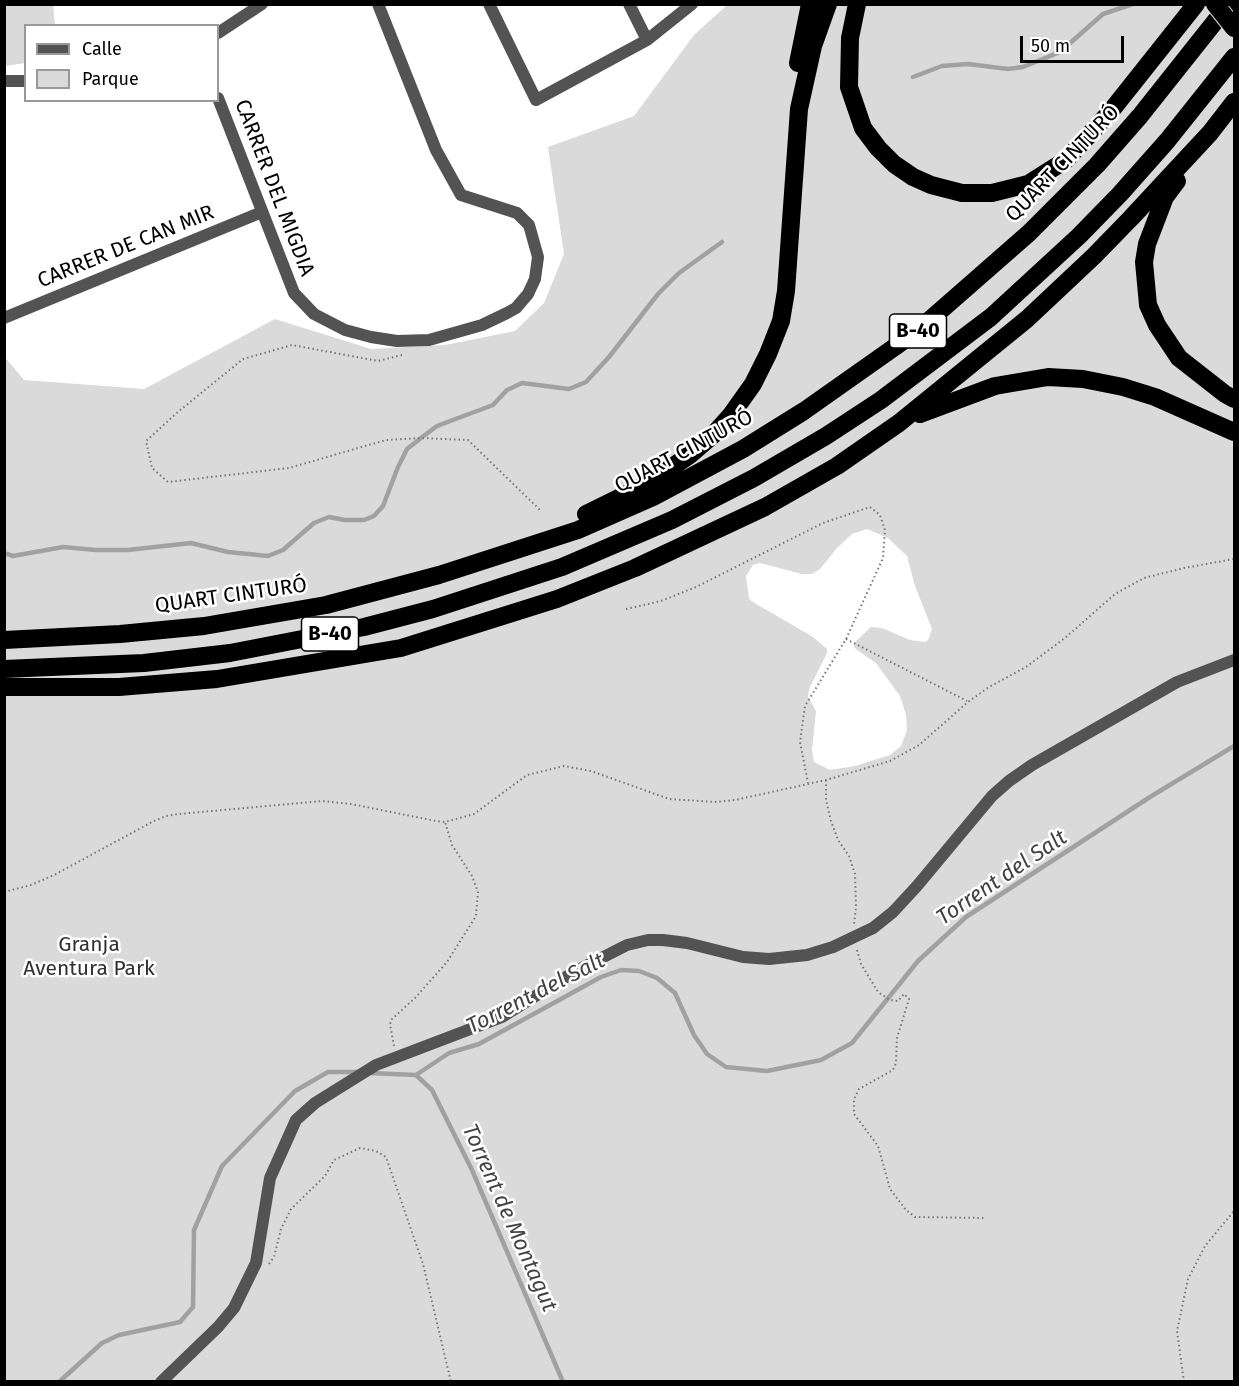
<!DOCTYPE html>
<meta charset="utf-8">
<style>
body{margin:0}
#map{position:relative;width:1239px;height:1386px;overflow:hidden;background:#fff;font-family:"Fira Sans",sans-serif}
canvas{display:block}
.frame{position:absolute;inset:0;border:6px solid #000;pointer-events:none}
.legend{position:absolute;left:24px;top:24px;width:195px;height:78px;box-sizing:border-box;background:#fff;border:2px solid #999;margin:0;padding:8px 10px;list-style:none;font-size:18px;color:#000}
.legend li{display:flex;align-items:center;gap:12px;height:30px}
.legend b{width:30px;border:2px solid #999}
.scale{position:absolute;left:1020px;top:36px;width:104px;height:27px;box-sizing:border-box;border:3px solid #000;border-top:0;padding-left:8px;font-size:18px;line-height:21px;white-space:nowrap;color:#000;-webkit-text-stroke:4px #fff;paint-order:stroke}
</style>
<div id="map">
<canvas width="1239" height="1386"></canvas>
<div class="frame"></div>
<ul class="legend">
<li><b style="height:8px;background:#535353"></b>Calle</li>
<li><b style="height:16px;background:#dadada"></b>Parque</li>
</ul>
<div class="scale">50 m</div>
</div>
<script>
const ctx = document.querySelector('canvas').getContext('2d');
ctx.lineJoin = 'round';
function paint(path, color) {
  ctx.fillStyle = color;
  ctx.fill(path, 'evenodd');
}
function toPath(rows) {
  const path = new Path2D();
  for (const r of rows) {
    path.moveTo(r[0], r[1]);
    for (let i = 2; i < r.length; i += 2) path.lineTo(r[i], r[i + 1]);
  }
  return path;
}
function strokePath(path, color, width, dash) {
  ctx.strokeStyle = color;
  ctx.lineWidth = width;
  ctx.lineCap = dash ? 'butt' : 'round';
  ctx.setLineDash(dash || []);
  ctx.stroke(path);
}
function label(font, color, halo, rows, align = 'center') {
  ctx.font = font + ' "Fira Sans",sans-serif';
  ctx.lineWidth = 5;
  ctx.setLineDash([]);
  ctx.textBaseline = 'middle';
  ctx.strokeStyle = halo;
  ctx.fillStyle = color;
  for (const [text, x, y, turn = 0] of rows) {
    ctx.save();
    ctx.translate(x, y);
    ctx.rotate((+turn || 0) * Math.PI / 180);
    ctx.textAlign = isNaN(turn) ? turn : align;
    if (halo) ctx.strokeText(text, 0, 0);
    ctx.fillText(text, 0, 0);
    ctx.restore();
  }
}
const green = toPath([
 [5,4,53,5,55,25,26,26,25,63,5,66],
 [727,5,1234,5,1234,1381,5,1381,4,356,24,380,144,389,275,319,371,349,445,345,515,331,544,303,564,254,548,147,634,116,694,35],
 [867,529,888,538,907,556,915,586,932,629,928,640,925,642,910,640,882,628,871,627,855,642,854,647,857,650,876,663,900,696,906,715,907,730,901,746,890,755,855,766,830,770,814,762,812,750,816,711,808,697,809,689,827,653,827,649,813,637,753,602,749,599,746,576,753,565,760,563,802,574,812,574,820,569,837,548,852,534]
]);
const stream = toPath([
 [913,77,942,66,968,64,1008,69,1023,67,1060,52,1103,14,1133,4],
 [4,553,13,556,63,547,96,550,128,550,191,543,228,552,268,556,283,550,314,523,329,517,345,520,364,520,374,516,383,506,398,467,407,449,421,438,437,426,493,405,507,390,522,383,569,389,586,382,609,357,658,294,679,273,722,242],
 [370,1073,416,1075,449,1053,479,1044,601,977,621,970,639,971,657,978,675,993,694,1035,707,1054,726,1067,767,1071,821,1060,852,1043,918,961,966,917,1150,797,1234,746],
 [416,1075,432,1090,472,1170,563,1382],
 [59,1382,102,1343,119,1335,180,1322,193,1307,194,1230,222,1166,295,1091,328,1072,359,1072]
]);
const path = toPath([
 [402,355,378,361,292,345,243,359,179,411,146,441,152,468,168,482,289,468,386,440,421,438,468,440,541,511],
 [626,609,661,601,696,587,823,523,870,507,880,515,885,530,883,558,846,639,805,706,800,742,808,783],
 [846,639,967,701],
 [826,780,826,800,831,821,838,840,849,856,855,874,856,907,854,924],
 [4,892,31,885,54,875,154,821,166,816,179,814,322,801,351,804,436,821,445,822,474,814,527,775,564,766,591,771,669,799,715,802,735,800,826,780,890,761,919,745,968,702,989,687,1026,667,1065,638,1115,594,1144,578,1184,568,1234,559],
 [857,950,861,964,878,992,890,1000,898,1001,904,994,909,999,897,1038,896,1063,893,1070,859,1089,854,1099,854,1114,878,1146,890,1189,906,1210,915,1217,986,1218],
 [394,1046,390,1024,392,1019,415,998,447,962,476,916,478,892,472,876,452,845,445,822],
 [269,1264,274,1257,281,1229,291,1209,325,1176,334,1160,360,1148,376,1151,386,1157,423,1264,451,1382],
 [1184,1382,1177,1331,1188,1279,1205,1246,1234,1211]
]);
const street = toPath([
 [489,4,536,100,647,40,692,4],
 [629,4,647,40],
 [218,33,262,4],
 [4,81,26,81],
 [218,98,294,293,314,314,345,330,371,337,397,341,429,340,482,325,507,313,516,308,528,294,535,279,538,257,529,225,517,213,461,195,436,150,378,4],
 [4,318,262,212],
 [161,1382,218,1327,234,1308,256,1263,270,1178,296,1120,315,1103,376,1065,502,1017,574,972,627,945,648,940,663,940,687,943,743,957,769,959,807,955,833,947,854,937,873,928,893,912,917,886,992,796,1009,781,1032,765,1177,682,1234,660]
]);
const highway = toPath([
 [857,4,850,38,849,87,863,128,878,148,894,164,913,177,931,185,962,193,992,193,1028,184,1066,160,1111,111,1196,4],
 [798,63,810,4],
 [1177,181,1165,197,1147,244,1144,262,1148,305,1157,325,1179,358,1225,394,1234,399],
 [920,414,995,386,1048,377,1083,379,1123,387,1155,397,1234,432],
 [586,514,649,483,691,454,713,435,731,415,753,384,768,354,781,321,786,291,799,109,813,46,828,4],
 [4,640,120,634,204,626,326,605,439,575,578,530,653,497,743,449,804,411,916,332,1029,233,1097,165,1140,116,1229,4],
 [4,669,144,663,230,653,364,627,433,609,562,567,672,520,754,478,826,436,881,400,991,317,1079,236,1120,194,1167,141,1234,57],
 [4,687,119,687,217,679,401,648,557,599,635,568,765,507,837,466,899,423,1027,319,1094,256,1131,218,1210,133,1234,102]
]);
const highwayBridge = toPath([
 [1215,4,1234,28]
]);
const shields = [
 [918,331,57],
 [330,634,57]
];
const shieldNames = [
 ["B-40",918,331],
 ["B-40",330,634]
];
const streetNames = [
 ["QUART CINTURÓ",1063,164,-46],
 ["CARRER DEL MIGDIA",274,188,69],
 ["CARRER DE CAN MIR",126,247,-22],
 ["QUART CINTURÓ",684,452,-28],
 ["QUART CINTURÓ",231,596,-8]
];
const parkNames = [
 ["Granja",89,945],
 ["Aventura Park",89,969]
];
const waterNames = [
 ["Torrent del Salt",1002,878,-34],
 ["Torrent del Salt",536,994,-27],
 ["Torrent de Montagut",509,1218,66]
];
paint(green, '#dadada');
strokePath(stream, '#a1a1a1', 4.5);
strokePath(highway, '#dbdbdb', 20);
strokePath(path, '#757575', 2, [1.5, 3]);
strokePath(street, '#535353', 12);
strokePath(highway, '#000', 18);
strokePath(highwayBridge, '#dbdbdb', 20, []);
strokePath(highwayBridge, '#000', 18);
for (const [x, y, w] of shields) {
  const box = new Path2D();
  box.roundRect(x - w / 2, y - 17, w, 34, 4.5);
  ctx.fillStyle = '#fff';
  ctx.fill(box);
  strokePath(box, '#000', 1.5);
}
label('bold 20px', '#000', null, shieldNames);
label('21px', '#000', '#fff', streetNames);
label('21px', '#313131', '#fff', parkNames);
label('italic 22px', '#424242', '#fff', waterNames);
</script>
